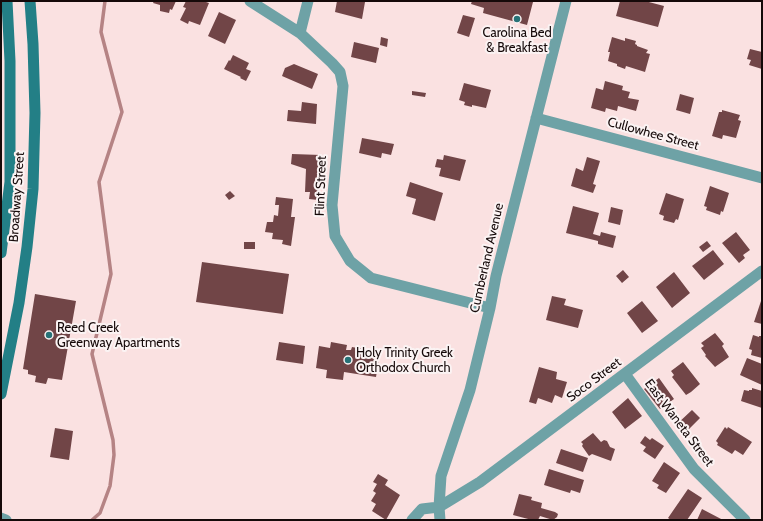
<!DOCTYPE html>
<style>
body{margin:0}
#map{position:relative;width:763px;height:521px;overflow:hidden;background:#fae1e1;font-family:Cabin,sans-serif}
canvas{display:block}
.frame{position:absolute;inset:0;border:2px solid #150909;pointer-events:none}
</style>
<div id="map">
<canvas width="763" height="521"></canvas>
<div class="frame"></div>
</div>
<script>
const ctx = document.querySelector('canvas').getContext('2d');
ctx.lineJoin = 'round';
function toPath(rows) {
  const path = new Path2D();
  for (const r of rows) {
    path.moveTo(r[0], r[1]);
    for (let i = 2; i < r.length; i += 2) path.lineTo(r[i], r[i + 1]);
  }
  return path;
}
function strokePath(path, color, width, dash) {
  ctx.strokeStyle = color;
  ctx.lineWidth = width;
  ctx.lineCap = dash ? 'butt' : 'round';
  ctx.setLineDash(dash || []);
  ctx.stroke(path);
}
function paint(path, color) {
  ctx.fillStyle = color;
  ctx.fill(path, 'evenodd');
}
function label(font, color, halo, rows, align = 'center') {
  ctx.font = font + ' Cabin,sans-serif';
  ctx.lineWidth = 4;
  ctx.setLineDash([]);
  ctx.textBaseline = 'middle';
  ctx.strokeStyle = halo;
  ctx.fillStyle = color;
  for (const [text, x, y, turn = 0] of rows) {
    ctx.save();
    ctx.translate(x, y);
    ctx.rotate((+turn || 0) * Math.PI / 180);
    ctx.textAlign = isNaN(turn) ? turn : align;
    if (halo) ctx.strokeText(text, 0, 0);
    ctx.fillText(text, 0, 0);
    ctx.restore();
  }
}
const stream = toPath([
 [92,520,100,513,110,486,114,455,113,440,92,354,111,274,99,182,122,112,101,32,105,1]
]);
const building = toPath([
 [154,1,176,1,172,10,170,9,169,13,160,11,160,5,153,3],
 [186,1,203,1,209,3,200,25,189,21,188,24,180,20,186,8,183,7],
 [337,1,359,1,365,2,362,19,335,12],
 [472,1,528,1,533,2,527,25,483,13,484,8,471,4],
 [620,1,645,1,664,6,658,27,616,16],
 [219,12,236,20,225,44,208,36],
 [463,15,475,18,469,37,457,33],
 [381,37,388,39,387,47,380,45],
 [612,37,625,41,625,38,636,41,635,44,637,45,637,46,648,50,646,53,650,54,645,72,626,66,625,69,617,66,617,64,608,61,610,52,608,52],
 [354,42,379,48,376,63,351,57],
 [750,49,762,52,762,69,749,65,751,60,747,59],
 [233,55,249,63,246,69,251,71,246,81,240,78,241,77,224,69,229,60,230,61],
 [294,64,318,74,312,89,282,76,285,68],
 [605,81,623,86,622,90,630,92,628,98,639,100,636,111,618,106,617,111,606,108,605,112,591,108,596,88,603,90],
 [464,83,491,90,486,108,472,105,472,107,464,105,465,102,459,100],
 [412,91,426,93,425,97,412,95],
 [680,94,694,98,690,114,676,110],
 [302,102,317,104,316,124,287,121,288,110,301,111],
 [722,110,740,115,738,120,741,121,736,138,723,135,722,139,712,136,719,112,722,112],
 [362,138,394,144,391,155,382,153,381,158,359,153],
 [292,154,321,155,318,200,309,199,310,192,305,192,306,169,291,164],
 [444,155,466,160,460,181,439,176,441,168,435,167,437,159,443,160],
 [587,157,600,161,593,184,596,185,593,193,571,186,576,168,583,171],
 [410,182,443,193,435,221,412,214,416,199,406,196],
 [710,186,729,193,723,212,721,211,720,215,706,210,707,207,704,206],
 [230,191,235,196,229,200,225,195],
 [666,193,684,199,678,220,676,219,674,223,663,220,664,216,659,214],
 [276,197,293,199,291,217,295,217,291,246,282,244,283,240,272,239,273,233,265,232,267,222,273,222,274,215,278,216,279,205,275,205],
 [573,206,599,213,593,234,600,236,601,232,616,236,613,248,598,244,598,241,566,233],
 [611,207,623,210,620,225,608,222],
 [736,232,750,250,743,255,745,258,739,263,722,243],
 [707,241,711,246,703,252,699,247],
 [244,242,255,242,255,249,244,249],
 [713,250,724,264,704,280,692,266],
 [202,262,289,274,283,314,196,302],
 [623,270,629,277,622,283,616,276],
 [674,272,690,293,672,308,656,287],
 [35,294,76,301,62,380,48,378,46,384,35,382,36,376,28,374,28,370,23,369],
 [552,296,566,299,564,305,583,310,578,328,546,320],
 [642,301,658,321,642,333,627,313],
 [761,301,762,301,762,324,754,322],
 [715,333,724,344,722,346,729,357,715,367,705,356,706,355,701,348,704,346,701,343],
 [753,335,759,337,759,336,762,336,762,358,751,355,752,350,749,349],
 [279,342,305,346,303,364,276,360],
 [331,342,347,345,346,350,351,350,352,347,380,352,376,377,344,372,343,380,326,378,327,370,316,368,319,346,330,348],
 [747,358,762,364,762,385,740,375],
 [683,362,700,384,691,392,686,395,672,377,674,375,671,371],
 [539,367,557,372,556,379,567,382,562,398,555,395,552,403,538,398,536,404,529,402],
 [659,378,674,399,660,409,644,389],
 [752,388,762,391,762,408,741,401,744,390,749,391,749,390,752,390],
 [628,398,642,416,625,429,612,412],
 [692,410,700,418,685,433,677,424],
 [725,427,727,429,728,427,752,442,743,455,735,450,732,454,717,445,718,443,716,441],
 [55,428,73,431,69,460,50,457],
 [593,433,601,442,604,440,607,441,610,447,615,449,611,461,592,454,589,456,582,446,583,444,581,442],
 [645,436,650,440,652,438,664,446,655,459,643,451,646,447,640,443],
 [561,449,588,458,583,472,556,463],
 [664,462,680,473,666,493,657,488,659,485,652,481],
 [549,469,584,480,580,493,571,490,570,493,544,485],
 [378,474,388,480,385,485,400,495,386,520,372,511,376,504,371,501,376,493,373,491,377,484,373,482],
 [688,489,702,498,687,520,671,520,668,518],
 [519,494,532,497,531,500,542,503,541,508,555,512,558,514,557,517,553,520,540,516,538,520,532,520,513,515],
 [702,509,723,520,697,520]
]);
const minor = toPath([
 [250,1,300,33],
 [308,1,300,33,332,63,340,72,343,86,332,205,335,236,350,261,371,278,490,308],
 [536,118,762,178],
 [625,374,694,469,745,520],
 [1,518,6,520],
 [412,520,422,509,439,507,480,482,762,271],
 [440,520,439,507,441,476,470,390,490,308,496,276,566,1]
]);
const secondary = toPath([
 [1,253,10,182,10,61,7,1],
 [1,394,19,303,27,247,33,189,35,113,33,44,30,1]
]);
const markers = [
 [517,19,4,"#277277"],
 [49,335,4,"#277277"],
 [348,360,4,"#277277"]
];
const poiNames = [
 ["Carolina Bed",517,33,"center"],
 ["& Breakfast",517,48,"center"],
 ["Reed Creek",57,328],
 ["Greenway Apartments",57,343],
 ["Holy Trinity Greek",356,353],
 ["Orthodox Church",356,368]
];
const streetNames = [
 ["Cullowhee Street",653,134,15],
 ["Flint Street",321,186,-88],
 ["Broadway Street",17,197,-86],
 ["Cumberland Avenue",487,258,-77],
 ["Soco Street",594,380,-37],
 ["East Waneta Street",679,423,53]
];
strokePath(stream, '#b58384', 3.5);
paint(building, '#714547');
strokePath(minor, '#6ea2a6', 11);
strokePath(secondary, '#237f86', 11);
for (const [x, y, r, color] of markers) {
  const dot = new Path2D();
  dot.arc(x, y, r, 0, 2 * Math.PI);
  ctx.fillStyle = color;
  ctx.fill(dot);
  strokePath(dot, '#fbf3f3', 1.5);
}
label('13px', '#150909', '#fbf3f3', poiNames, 'left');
label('13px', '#150909', '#fbf3f3', streetNames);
</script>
